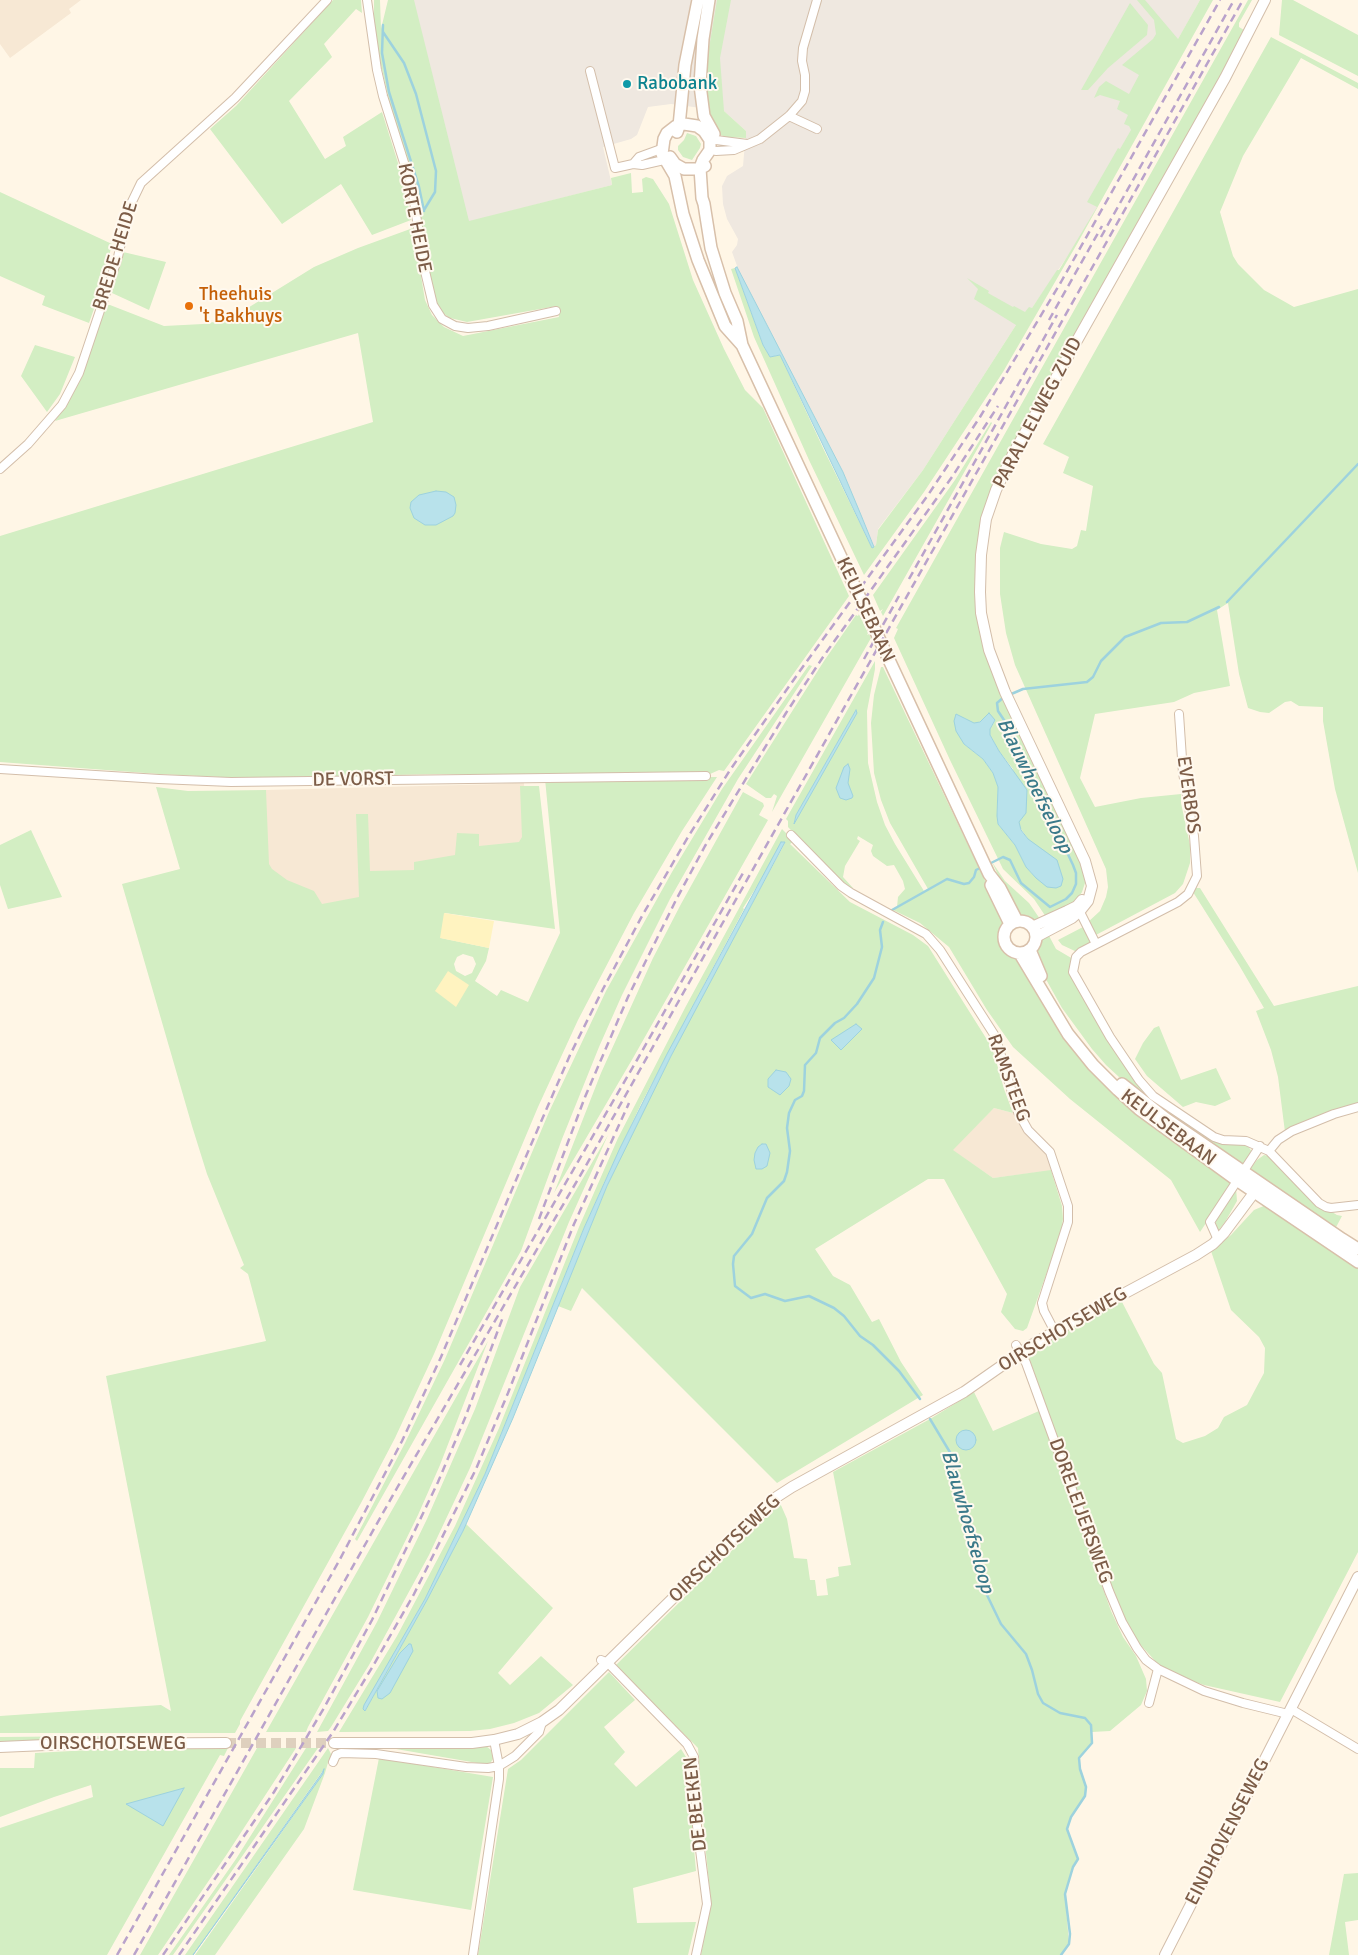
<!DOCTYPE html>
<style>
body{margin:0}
canvas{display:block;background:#fff6e6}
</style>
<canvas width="1358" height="1955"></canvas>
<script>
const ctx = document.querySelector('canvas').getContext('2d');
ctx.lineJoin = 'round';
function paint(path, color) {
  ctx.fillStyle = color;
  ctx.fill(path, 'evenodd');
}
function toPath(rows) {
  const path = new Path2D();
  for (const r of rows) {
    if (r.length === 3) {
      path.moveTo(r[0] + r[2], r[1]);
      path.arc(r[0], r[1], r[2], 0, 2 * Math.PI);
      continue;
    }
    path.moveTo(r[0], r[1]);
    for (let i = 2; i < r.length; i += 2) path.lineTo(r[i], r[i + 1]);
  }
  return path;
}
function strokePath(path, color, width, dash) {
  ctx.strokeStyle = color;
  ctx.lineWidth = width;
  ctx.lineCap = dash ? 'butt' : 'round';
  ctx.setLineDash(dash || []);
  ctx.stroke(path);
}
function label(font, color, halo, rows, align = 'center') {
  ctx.font = font + ' Signika,sans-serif';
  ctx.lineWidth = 4;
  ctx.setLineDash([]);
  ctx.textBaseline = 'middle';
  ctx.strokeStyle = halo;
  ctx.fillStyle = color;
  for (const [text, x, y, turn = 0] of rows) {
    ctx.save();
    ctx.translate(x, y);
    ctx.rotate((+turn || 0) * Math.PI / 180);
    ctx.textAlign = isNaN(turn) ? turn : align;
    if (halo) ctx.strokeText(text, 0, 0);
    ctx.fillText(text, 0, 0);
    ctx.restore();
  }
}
const residential = toPath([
 [0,0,81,0,69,9,71,13,10,58,0,44],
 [524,782,526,851,318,914,259,872,266,790,501,784],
 [994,1108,1013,1113,1025,1132,1048,1153,1055,1170,993,1178,952,1150]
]);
const industrial = toPath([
 [410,0,1200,0,1153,84,1100,202,1076,244,1032,308,1016,325,923,470,878,529,876,545,874,547,843,472,740,274,732,252,737,245,738,239,727,219,723,204,722,186,727,176,743,166,746,131,724,111,671,104,648,107,637,135,631,139,603,147,612,185,464,223]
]);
const green = toPath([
 [333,0,361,0,362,13,356,9,324,44,332,57,289,101,325,159,346,146,343,137,382,112,404,182,411,220,372,235,341,184,282,224,210,129,236,106],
 [374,0,380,0,381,29,388,0,414,0,469,221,612,185,611,178,631,173,632,193,643,192,642,179,646,177,653,179,669,204,693,280,724,349,745,390,763,408,849,596,724,771,719,770,710,774,540,775,441,774,242,778,159,774,0,762,0,536,373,422,358,333,55,421,75,389,107,305,110,305,164,326,203,324,219,321,238,314,314,267,358,248,413,228,425,300,432,315,444,327,463,336,559,317,557,306,467,322,450,318,440,311,434,295,426,262,415,188,393,118,374,34],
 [717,0,731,0,720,58,724,111,746,131,746,138,727,137,720,135,713,129,705,101,705,72],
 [1137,0,1145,0,1178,39,1200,0,1213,0,1077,244,1003,372,924,492,864,575,809,460,754,337,731,269,735,268,763,345,770,357,780,355,823,448,872,548,876,545,878,530,923,470,1016,325,974,299,978,289,967,278,989,291,988,293,1013,307,1014,306,1025,312,1029,307,1032,308,1057,270,1059,270,1097,207,1087,202,1118,148,1120,149,1131,130,1129,126,1124,124,1128,115,1117,109,1120,101,1100,95,1094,98,1099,87,1106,81,1129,94,1139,75,1122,65,1153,39,1156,34,1154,20],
 [1248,0,1252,0,1239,23,1239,27,1244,30,1229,61,999,471,979,532,975,570,977,614,1082,862,1086,880,1082,892,1077,900,1068,907,1046,917,1034,899,1003,869,950,760,894,638,898,629,896,628],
 [989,714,995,720,990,729,990,735,999,751,1013,769,1019,826,1028,839,1036,878,1026,867,1015,845,998,824,997,816,998,787,993,773,983,759,964,744,964,718,972,723,978,723],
 [1282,0,1293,0,1358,35,1358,76,1279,35],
 [1130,3,1148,25,1147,35,1108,68,1088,90,1081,90],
 [1271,37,1358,83,1358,89,1301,58,1243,156,1220,212,1233,256,1238,264,1264,290,1294,307,1358,289,1358,873,1335,789,1323,721,1323,707,1299,706,1291,701,1285,702,1269,713,1260,712,1248,708,1239,674,1228,603,1217,610,1230,686,1194,693,1174,702,1095,714,1080,778,1095,807,1141,798,1181,794,1181,803,1190,845,1190,863,1183,884,1175,893,1094,936,1087,923,1100,911,1106,897,1108,887,1106,869,1015,665,1006,633,1000,594,1000,548,1004,532,1041,544,1072,549,1077,546,1081,530,1086,531,1093,486,1063,473,1069,457,1043,444],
 [687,133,696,136,701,144,700,148,692,160,683,157,678,150,678,146,684,140],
 [0,192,112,244,101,289,89,323,42,305,45,296,0,276],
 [123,252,166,262,149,310,112,293],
 [35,345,75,357,60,394,47,412,21,376],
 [991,422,992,423,883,616,881,612,883,609,880,611,873,595,955,480],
 [859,614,868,633,867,635,869,634,871,638,772,812,777,796,774,794,771,798,766,798,746,784,824,661,856,615,858,616],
 [875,661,875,669,867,711,868,763,877,802,885,825,895,844,924,891,928,889,890,823,881,800,874,773,871,723,874,695,881,667,883,667,1000,912,1003,922,998,938,1002,950,1017,959,1045,1003,1151,1124,1232,1184,1200,1232,1171,1180,1070,1099,1013,1047,987,1010,949,947,920,923,893,910,897,907,898,897,905,889,903,881,894,865,887,866,873,856,871,851,873,845,858,836,857,839,860,841,845,866,843,877,853,888,849,890,788,827,788,821,786,819],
 [856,710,856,714,794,823,796,815],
 [809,665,812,666,738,779,670,899,622,995,599,1047,562,1139,521,1251,357,1541,355,1539,405,1443,445,1359,549,1112,606,991,672,872,722,789],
 [717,777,682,831,634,913,578,1020,538,1107,434,1354,395,1438,361,1503,240,1721,240,1724,235,1733,0,1733,0,1716,161,1705,171,1711,106,1376,266,1341,248,1274,240,1268,244,1265,207,1174,192,1126,122,884,180,869,156,787,188,791,266,790,269,864,272,869,287,880,314,891,322,904,359,897,356,814,368,814,370,871,414,870,414,862,455,855,457,833,479,834,479,846,519,842,522,837,520,786,539,786,555,929,445,913,441,938,489,948,486,961,475,981,497,996,501,990,528,1002,560,933,545,779],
 [463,954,473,957,476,964,472,973,465,976,456,971,454,964,457,957],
 [743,792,763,803,764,806,759,815,768,820,633,1058,554,1193,601,1073,653,958,681,904],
 [782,829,794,841,790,844,850,902,913,935,928,946,991,1046,995,1057,1004,1089,1013,1113,994,1108,953,1150,993,1178,1051,1170,1062,1206,1063,1219,1061,1233,1027,1328,1023,1331,1015,1329,1001,1312,1007,1294,944,1179,928,1179,815,1249,833,1276,850,1285,872,1322,879,1319,901,1362,923,1395,777,1483,582,1288,571,1311,558,1306,607,1186,645,1107,695,1009,785,843,743,908,744,909,641,1104,604,1183,584,1228,485,1474,425,1599,363,1709,365,1711,408,1634,463,1531,465,1523,553,1608,498,1673,510,1685,541,1656,573,1685,539,1713,514,1723,490,1729,470,1731,339,1732,397,1636,455,1526,499,1428,579,1227,618,1138,686,1006],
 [31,830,62,897,8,909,0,885,0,845],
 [992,862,1005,881,1029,903,1040,919,1035,921,1031,920,1018,914,1012,905],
 [1196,888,1200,888,1274,1006,1358,986,1358,1104,1324,1114,1285,1132,1278,1077,1271,1050,1256,1011,1264,1008,1239,965,1193,892],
 [1083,927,1090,941,1089,944,1077,952,1062,945,1058,940],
 [1047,932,1056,949,1073,959,1072,976,1103,1032,1159,1103,1206,1136,1218,1142,1248,1146,1252,1152,1244,1168,1132,1089,1106,1065,1092,1049,1062,1008,1043,974,1035,956,1040,939],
 [1159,1026,1181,1080,1216,1068,1231,1099,1215,1106,1196,1102,1183,1107,1147,1076,1135,1059,1143,1043,1154,1028],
 [608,1135,569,1222,470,1468,429,1555,369,1665,331,1727,328,1731,317,1732,377,1622,427,1519,475,1409,520,1287],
 [1264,1155,1269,1156,1315,1202,1337,1215,1342,1216,1334,1231,1248,1172,1257,1160],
 [1236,1188,1237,1201,1225,1222,1218,1231,1215,1220],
 [1266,1205,1358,1267,1358,1552,1280,1702,1204,1685,1179,1676,1158,1664,1137,1641,1124,1622,1103,1565,1028,1355,1030,1351,1033,1348,1121,1300,1154,1364,1162,1373,1176,1439,1183,1443,1205,1436,1218,1428,1224,1417,1247,1405,1264,1373,1265,1348,1259,1337,1231,1310,1211,1251,1231,1235,1254,1210],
 [488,1341,440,1465,418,1515,368,1617,308,1727,306,1732,266,1732],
 [974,1392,993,1431,1039,1411,1111,1611,1123,1637,1136,1656,1146,1679,1147,1691,1141,1705,1110,1731,1092,1732,1092,1743,1079,1758,1080,1769,1086,1787,1085,1796,1071,1817,1067,1829,1078,1859,1073,1867,1065,1894,1069,1944,1061,1955,701,1955,711,1902,705,1843,698,1748,616,1665,780,1503,787,1519,794,1558,807,1559,810,1580,815,1580,817,1596,828,1595,826,1579,839,1576,838,1567,851,1565,833,1472,930,1419],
 [609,1672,635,1700,604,1727,625,1752,614,1764,636,1787,681,1749,686,1757,696,1871,633,1888,637,1923,696,1922,688,1955,478,1955,508,1769,521,1760],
 [107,1736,107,1740,0,1743,0,1737],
 [486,1746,491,1750,493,1759,489,1765,396,1749],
 [228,1748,224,1756,220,1755,107,1955,0,1955,0,1828,93,1797,91,1785,54,1797,0,1817,0,1768,34,1768,35,1753,108,1749],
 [257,1748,296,1748,227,1854,158,1955,140,1955],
 [306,1748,318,1748,173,1955,169,1955,236,1859],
 [328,1748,332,1756,331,1759,329,1759,325,1773,304,1829,215,1955,195,1955,323,1774,324,1769,193,1955,185,1955],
 [379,1758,493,1777,471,1910,353,1890],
 [1358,1873,1358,1920,1345,1922,1349,1955,1329,1955,1344,1874]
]);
const sand = toPath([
 [444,913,494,921,489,948,440,938],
 [448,971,469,985,456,1007,435,991]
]);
const water = toPath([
 [737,267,843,472,861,515,874,547,872,548,780,355,770,357,763,345,735,268,737,267],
 [436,491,446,492,454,497,456,505,455,513,453,516,436,525,425,525,414,518,410,508,411,502,419,495,436,491],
 [856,710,857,713,794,824,796,815,856,710],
 [989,713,995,720,990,729,990,735,999,751,1027,790,1026,813,1019,822,1021,830,1028,839,1057,860,1063,879,1061,886,1056,888,1047,887,1036,878,1026,867,1015,845,998,824,997,816,998,787,993,773,983,759,964,744,956,731,954,721,956,714,974,723,980,722,989,713],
 [848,764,850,769,848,783,853,796,852,798,846,800,840,798,836,788,844,767,848,764],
 [781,842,785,842,671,1056,607,1186,513,1418,463,1531,427,1600,365,1711,363,1709,364,1705,425,1599,485,1474,584,1228,620,1148,667,1054,781,842],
 [856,1024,862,1029,841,1050,831,1040,856,1024],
 [776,1070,786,1072,791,1079,789,1086,780,1095,768,1087,768,1079,776,1070],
 [762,1144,766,1144,770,1153,767,1166,762,1169,756,1169,754,1160,755,1153,758,1147,762,1144],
 [966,1440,10],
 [409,1644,411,1644,413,1651,390,1693,382,1699,378,1698,377,1691,400,1653,409,1644],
 [324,1769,323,1774,193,1955,322,1773,324,1769],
 [184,1788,163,1826,126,1804,184,1788]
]);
const stream = toPath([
 [383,25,382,53,389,92,419,187,424,211],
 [383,32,404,63,416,94,436,171,435,192,424,210],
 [1227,602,1358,464],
 [1009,695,1023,689,1087,682,1093,677,1101,661,1125,637,1161,623,1187,622,1219,607],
 [989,864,1003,857,1010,860,1021,883,1050,907,1066,899,1072,893,1076,884,1076,873,1073,865,1006,723,998,711,997,703,1004,697],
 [892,910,947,879,964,884,969,883,974,877,976,870,982,867],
 [883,922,880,930,882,947,874,978,857,1004,844,1018,835,1023,820,1038,816,1053,805,1065,804,1091,802,1096,795,1100,789,1113,787,1128,790,1151,787,1172,784,1181,767,1198,752,1234,734,1256,733,1264,735,1286,751,1298,765,1294,785,1301,809,1296,834,1308,844,1316,860,1336,873,1345,899,1371,920,1399],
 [930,1419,951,1454,960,1500,976,1537,979,1572,986,1593,1001,1624,1026,1654,1032,1670,1038,1694,1043,1703,1060,1713,1085,1718,1091,1725,1092,1743,1079,1758,1080,1769,1086,1787,1085,1796,1071,1817,1067,1829,1078,1859,1073,1867,1065,1894,1070,1934,1069,1944,1061,1955]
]);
const tertiaryTunnel = toPath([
 [226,1743,334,1743]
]);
const minor = toPath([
 [367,0,377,70,383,96,412,188,424,267,433,305,442,319,455,326,468,328,488,326,556,311],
 [590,71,615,168,633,164,642,165,664,160],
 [789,116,817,129],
 [716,140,747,144],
 [716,151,734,150,760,139,789,116,802,101,805,91,805,75,802,61,803,48,817,0],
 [633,164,639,157,661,149],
 [0,469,28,444,62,405,79,373,118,257,128,210,141,183,235,98,327,0],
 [1179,714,1183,773,1194,836,1197,876,1188,894,1178,902,1081,952,1076,957,1073,972,1110,1037,1139,1080,1153,1096,1214,1137,1223,1140,1246,1141,1269,1151,1319,1203,1326,1207,1331,1208,1358,1205],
 [0,769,159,779,231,782,706,776],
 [791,835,841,886,851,893,926,934,940,950,995,1036,1018,1112,1028,1130,1050,1152,1068,1206,1068,1222,1042,1303,1044,1311,1055,1332],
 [1078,908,1096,944],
 [1269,1151,1278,1140,1292,1131,1334,1114,1358,1107],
 [1218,1240,1210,1222,1260,1146],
 [1016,1345,1026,1363,1109,1591,1122,1622,1137,1648,1146,1660,1158,1669,1204,1691,1243,1703,1288,1714],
 [601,1660,608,1663,687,1744,694,1757,697,1826,707,1904,696,1955],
 [1149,1703,1158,1669],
 [1291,1709,1358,1749],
 [333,1762,336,1755,341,1753,376,1754,466,1767,488,1768,499,1766,515,1756,539,1732,542,1722],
 [473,1955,499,1779,499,1766,494,1740]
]);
const tertiary = toPath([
 [1032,927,1067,911,1077,906,1082,900],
 [1036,937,1072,918,1080,911,1088,901,1092,886,1085,861,1005,692,989,650,981,613,980,592,981,555,986,519,996,490,1013,454,1225,78,1265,0],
 [334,1743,472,1743,494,1740,518,1734,542,1722,559,1710,775,1498,792,1487,964,1392,1030,1346,1071,1322,1196,1255,1213,1244,1224,1233,1259,1186],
 [0,1747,68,1744,226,1743],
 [1165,1955,1358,1577]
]);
const secondary = toPath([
 [709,0,703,39,700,85,704,116,714,134],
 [677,132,679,126,685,65,698,0],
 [670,157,675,164,684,169,697,169,705,166],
 [742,345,725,326,698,260,683,214,675,176,662,154,664,139,667,133,676,126,684,124,697,126,704,131,710,140,710,150,703,160,700,168,702,198,704,204,711,248,725,293,737,321,742,345,989,874,1000,888,1017,921],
 [991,885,1010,924],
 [1020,937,16],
 [1030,950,1041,976],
 [1020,954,1068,1034,1093,1065,1118,1090,1139,1109,1238,1181,1358,1262],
 [1122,1084,1165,1118,1342,1239,1358,1249]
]);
const rail = toPath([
 [1101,237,1234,0],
 [1049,320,1102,226],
 [909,579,1057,315],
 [864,659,899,596],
 [539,1219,585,1097,628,997,676,900,705,846,786,713,823,657,952,477,998,406],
 [460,1365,637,1060,743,873],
 [117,1955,339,1561,402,1441,441,1357,530,1147,570,1055,603,989,642,916,688,837,730,770,802,668,928,495,980,417,1061,282,1220,0],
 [134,1955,397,1488,584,1169,1243,0],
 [163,1955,274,1792,324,1708,372,1620,438,1482,465,1418,503,1317],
 [179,1955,333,1732,373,1666,414,1594,476,1469,508,1393,574,1224,629,1103]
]);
const markers = [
 [627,84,5,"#0f9aa8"],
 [189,306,5,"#e8710a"]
];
const cultureNames = [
 ["Rabobank",637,84]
];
const streetNames = [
 ["KORTE HEIDE",414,218,79],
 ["BREDE HEIDE",116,256,-73],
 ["PARALLELWEG ZUID",1038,413,-62],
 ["KEULSEBAAN",865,610,65],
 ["DE VORST",353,780,-1],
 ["EVERBOS",1188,795,82],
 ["RAMSTEEG",1008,1078,70],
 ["KEULSEBAAN",1168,1128,37],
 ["OIRSCHOTSEWEG",1063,1330,-31],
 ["DORELEIJERSWEG",1080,1511,70],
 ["OIRSCHOTSEWEG",725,1549,-44],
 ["OIRSCHOTSEWEG",113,1744],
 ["DE BEEKEN",696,1804,-96],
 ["EINDHOVENSEWEG",1228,1832,-63]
];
const foodNames = [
 ["Theehuis",199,295],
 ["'t Bakhuys",199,317]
];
const waterNames = [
 ["Blauwhoefseloop",1034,786,64],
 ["Blauwhoefseloop",967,1522,74]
];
paint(residential, '#f7e8d4');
paint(industrial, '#efe8e0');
paint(green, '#d3eec3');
paint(sand, '#fff3c0');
paint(water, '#b8e2eb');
strokePath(water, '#9dd2de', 1);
strokePath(stream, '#9dd2de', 2.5);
strokePath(tertiaryTunnel, '#ded0be', 10, [10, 5]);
strokePath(minor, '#d3beaa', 10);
strokePath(tertiary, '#d3beaa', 12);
strokePath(secondary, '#d8c0aa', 14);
strokePath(minor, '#fff', 8);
strokePath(tertiary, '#fff', 10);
strokePath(secondary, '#fff', 11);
strokePath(rail, '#b9a2cb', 2.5, [8, 5]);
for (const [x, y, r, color] of markers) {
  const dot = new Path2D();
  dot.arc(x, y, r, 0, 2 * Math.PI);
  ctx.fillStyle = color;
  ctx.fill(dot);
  strokePath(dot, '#fff9ef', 2);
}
label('19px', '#0d838f', '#fff9ef', cultureNames, 'left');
label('19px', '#7c5c47', '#fff9ef', streetNames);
label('19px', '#c56008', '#fff9ef', foodNames, 'left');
label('italic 20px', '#3b7a8a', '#fff9ef', waterNames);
</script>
